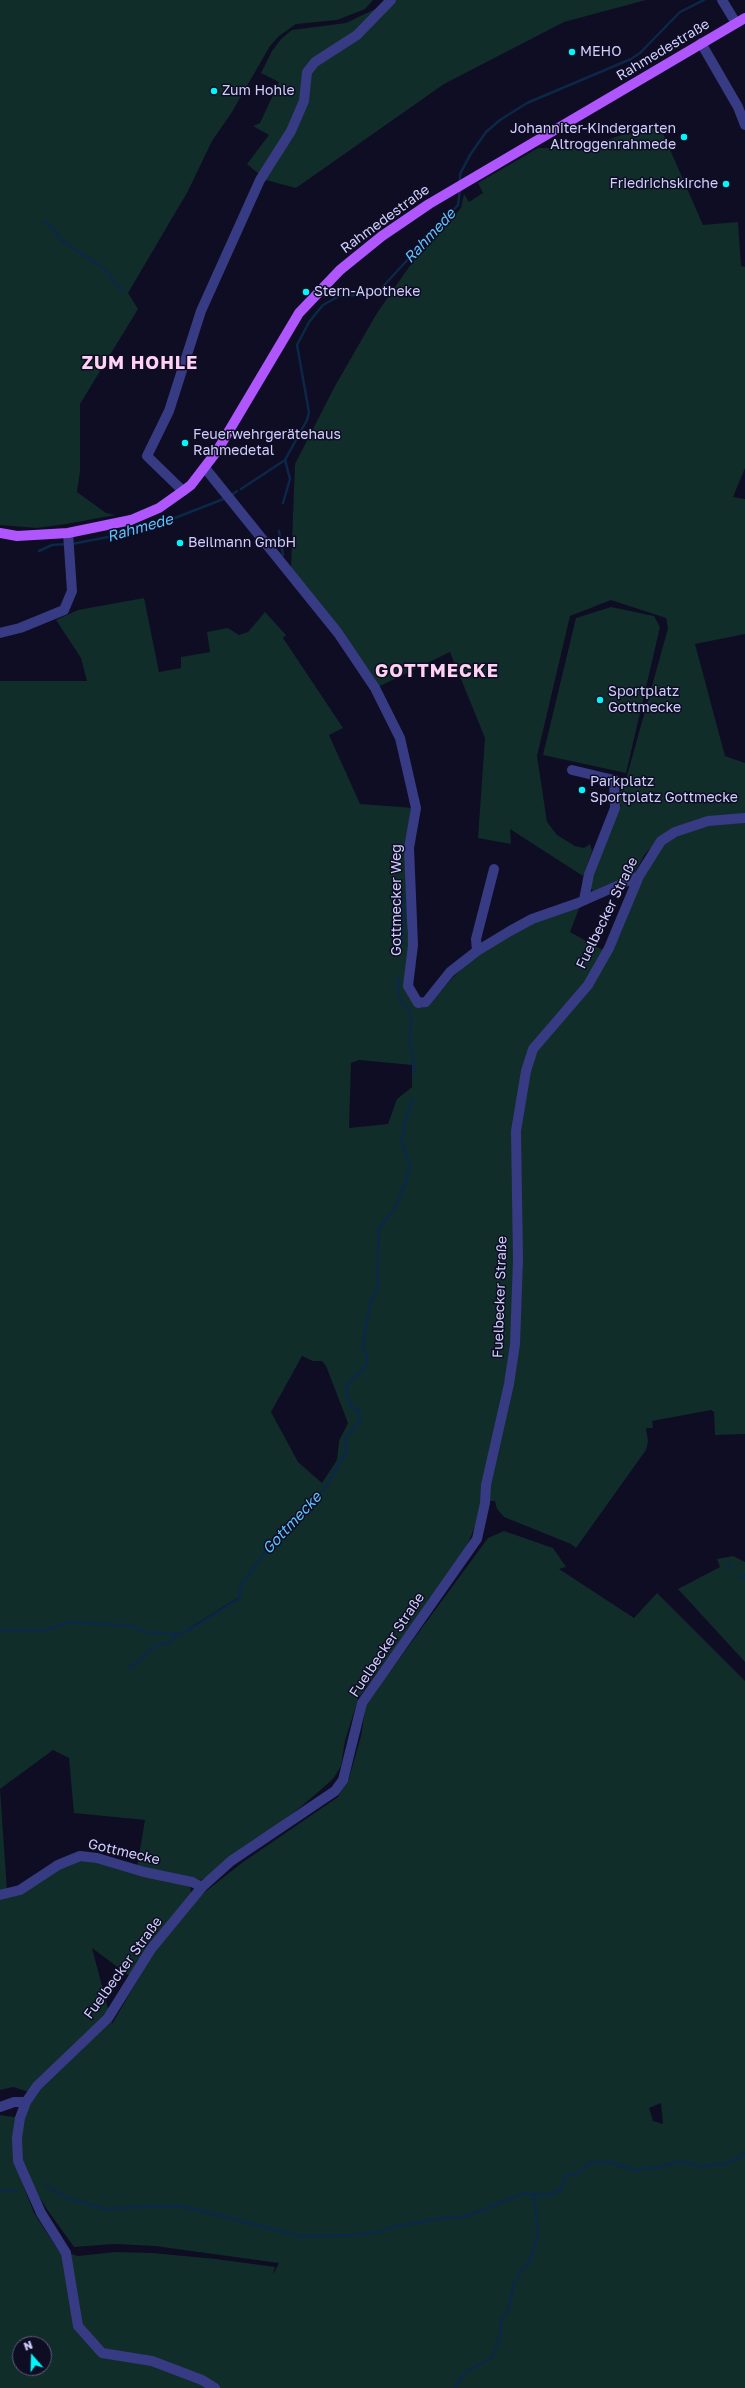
<!DOCTYPE html>
<meta charset="utf-8">
<style>
body{margin:0}
#map{position:relative;width:745px;height:2388px;overflow:hidden;background:#0f0d23;font-family:"Golos Text",sans-serif}
canvas{display:block}
.north{position:absolute;left:12px;top:2336px;width:40px;height:40px;box-sizing:border-box;background:#0f0d23;border:1px solid #5c5b7b;border-radius:50%;rotate:340deg;font-size:11px;font-weight:700;line-height:16px;text-align:center;color:#d0cfff}
.north::after{content:'';display:block;margin:auto;width:14px;height:18px;background:#00f8fa;clip-path:polygon(50% 0,100% 100%,50% 72%,0 100%)}
</style>
<div id="map">
<canvas width="745" height="2388"></canvas>
<div class="north">N</div>
</div>
<script>
const ctx = document.querySelector('canvas').getContext('2d');
ctx.lineJoin = 'round';
function paint(path, color) {
  ctx.fillStyle = color;
  ctx.fill(path, 'evenodd');
}
function toPath(rows) {
  const path = new Path2D();
  for (const r of rows) {
    path.moveTo(r[0], r[1]);
    for (let i = 2; i < r.length; i += 2) path.lineTo(r[i], r[i + 1]);
  }
  return path;
}
function strokePath(path, color, width, dash) {
  ctx.strokeStyle = color;
  ctx.lineWidth = width;
  ctx.lineCap = dash ? 'butt' : 'round';
  ctx.setLineDash(dash || []);
  ctx.stroke(path);
}
function label(font, color, halo, rows, align = 'center') {
  ctx.font = font + ' "Golos Text",sans-serif';
  ctx.lineWidth = 3;
  ctx.setLineDash([]);
  ctx.textBaseline = 'middle';
  ctx.strokeStyle = halo;
  ctx.fillStyle = color;
  for (const [text, x, y, turn = 0] of rows) {
    ctx.save();
    ctx.translate(x, y);
    ctx.rotate((+turn || 0) * Math.PI / 180);
    ctx.textAlign = isNaN(turn) ? turn : align;
    if (halo) ctx.strokeText(text, 0, 0);
    ctx.fillText(text, 0, 0);
    ctx.restore();
  }
}
const green = toPath([
 [0,0,373,0,365,9,337,20,296,24,279,36,270,46,232,112,212,141,188,191,128,293,138,309,80,404,80,471,77,492,106,513,115,515,66,524,37,528,0,525],
 [394,0,646,0,564,22,444,84,296,188,266,180,247,164,269,135,253,126,260,123,279,82,261,73,272,51,281,39,292,30,346,23],
 [657,127,661,129,703,225,738,222,741,266,745,267,745,468,733,497,745,499,745,634,695,644,725,756,745,763,745,815,712,816,657,841,645,854,635,872,593,891,591,889,592,876,608,830,621,805,616,800,625,783,665,639,668,628,666,618,611,600,570,616,537,756,547,822,557,835,575,846,584,848,590,844,592,851,583,876,510,829,511,844,478,838,485,738,450,652,378,687,291,567,295,464,335,386,377,313,416,257,461,208,464,194,469,202,483,193,478,183,538,148,576,148,578,151,618,136],
 [144,598,159,672,181,668,181,657,210,652,207,632,228,628,239,635,248,632,265,612,286,635,283,638,343,728,329,735,360,804,414,808,408,892,407,934,410,947,407,992,415,1006,421,1008,429,1006,452,978,473,959,525,926,580,906,570,932,610,954,621,932,646,870,660,846,680,834,707,824,745,823,745,1434,715,1435,714,1412,711,1410,652,1421,653,1428,646,1428,648,1441,646,1450,576,1548,571,1544,504,1517,497,1509,495,1501,481,1501,475,1526,465,1551,358,1699,345,1741,341,1766,333,1779,302,1806,210,1876,201,1880,137,1867,145,1820,74,1813,69,1758,53,1750,0,1789,7,1891,0,1890,0,681,87,681,81,658,56,620,78,610],
 [359,1060,412,1065,412,1087,397,1099,388,1124,349,1128,351,1063],
 [302,1356,313,1361,322,1361,326,1366,348,1423,339,1441,337,1460,322,1483,298,1462,271,1412],
 [239,1597,240,1599,189,1631,188,1629],
 [611,607,654,616,660,627,626,773,543,755,576,618],
 [504,1531,553,1548,566,1567,559,1569,634,1618,657,1593,745,1681,745,2388,0,2388,0,2115,20,2118,32,2093,13,2087,0,2090,0,1900,18,1895,64,1866,78,1861,89,1861,190,1885,191,1892,194,1893,131,1977,92,1948,112,2024,155,1950,201,1895,243,1862,338,1797,349,1778,361,1736,366,1704,488,1538],
 [661,2103,663,2124,653,2121,649,2108],
 [14,2161,18,2161,46,2208,74,2247,114,2244,155,2246,279,2263,273,2275,275,2267,216,2259,152,2253,115,2252,78,2256,58,2250,34,2213],
 [20,2344,44,2344,44,2368,20,2368],
 [733,1556,745,1562,745,1662,678,1589,720,1567,717,1559]
]);
const stream = toPath([
 [460,182,460,174,470,155,486,132,500,120,527,103,631,59,640,53,680,12,704,0],
 [44,220,63,241,103,268,124,292],
 [241,489,285,460,307,420,309,412,297,345,309,322,323,305,339,296,376,294,458,205,460,189],
 [230,496,237,491],
 [283,503,290,479,285,460],
 [279,531,283,555],
 [72,544,144,530,226,498],
 [39,551,52,545,67,544],
 [402,944,404,913,402,892],
 [397,976,400,1000,409,1010,411,1018,410,1040,415,1073],
 [728,1562,732,1569],
 [740,1576,745,1577],
 [0,1630,45,1630,70,1622,130,1626,145,1632,179,1634,194,1627,240,1598,240,1587,269,1546,301,1517,326,1486,347,1450,345,1442,347,1436,361,1420,358,1410,351,1407,347,1396,347,1384,365,1367,367,1358,363,1348,364,1338,370,1302,377,1291,379,1228,395,1208,407,1178,410,1165,402,1142,404,1126,413,1099],
 [129,1669,157,1644,168,1643,179,1634],
 [45,2185,67,2198,105,2209,155,2206,187,2207,300,2236,354,2235,380,2232,388,2228,442,2218,465,2217,522,2194,548,2195,562,2189,565,2176,579,2172,588,2164,596,2162,610,2162,634,2170,662,2167,680,2161,699,2166,726,2164,745,2154],
 [0,2191,17,2191],
 [455,2388,463,2374,492,2357,501,2334,501,2320,508,2311,514,2284,523,2267,529,2263,538,2236,534,2195]
]);
const minor = toPath([
 [722,0,736,23],
 [701,43,738,107,745,125],
 [205,468,338,633,375,688,400,738,416,808,409,848,413,945,408,986,418,1003,426,1002,450,972,477,951,510,931,532,919,578,903,639,876],
 [183,491,147,456,169,411,201,311,260,180,291,131,304,101,307,72,315,62,357,35,391,0],
 [0,633,20,628,64,610,72,591,68,533],
 [572,770,614,780,615,808,589,874,584,900],
 [477,951,476,939,494,869],
 [0,1895,20,1890,58,1865,80,1856,97,1858,144,1872,192,1882,202,1887],
 [0,2107,14,2102,26,2102],
 [215,2388,202,2380,152,2361,102,2353,78,2326,66,2253,41,2213,18,2161,17,2138,20,2118,26,2102,37,2086,108,2018,151,1949,202,1887,231,1861,335,1791,343,1780,362,1703,477,1539,485,1503,486,1485,509,1384,515,1344,518,1260,516,1131,526,1071,533,1049,588,985,609,948,639,876,661,841,675,832,708,821,745,818]
]);
const major = toPath([
 [0,533,17,536,68,533,131,520,159,508,183,491,191,485,217,451,299,313,340,270,382,236,429,204,745,18]
]);
const markers = [
 [572,52,4,"#00f8fa"],
 [214,91,4,"#00f8fa"],
 [684,137,4,"#00f8fa"],
 [726,184,4,"#00f8fa"],
 [306,292,4,"#00f8fa"],
 [185,443,4,"#00f8fa"],
 [180,543,4,"#00f8fa"],
 [600,700,4,"#00f8fa"],
 [582,790,4,"#00f8fa"]
];
const streetNames = [
 ["Rahmedestraße",663,50,-31],
 ["Rahmedestraße",385,219,-36],
 ["Gottmecker Weg",397,900,-90],
 ["Fuelbecker Straße",607,913,-64],
 ["Fuelbecker Straße",500,1297,-88],
 ["Fuelbecker Straße",387,1645,-56],
 ["Gottmecke",124,1852,13],
 ["Fuelbecker Straße",123,1968,-54]
];
const poiNames = [
 ["MEHO",580,52],
 ["Zum Hohle",222,91],
 ["Johanniter-Kindergarten",676,129,"right"],
 ["Altroggenrahmede",676,145,"right"],
 ["Friedrichskirche",718,184,"right"],
 ["Stern-Apotheke",314,292],
 ["Feuerwehrgerätehaus",193,435],
 ["Rahmedetal",193,451],
 ["Beilmann GmbH",188,543],
 ["Sportplatz",608,692],
 ["Gottmecke",608,708],
 ["Parkplatz",590,782],
 ["Sportplatz Gottmecke",590,798]
];
const waterNames = [
 ["Rahmede",430,236,-47],
 ["Rahmede",140,528,-16],
 ["Gottmecke",292,1523,-47]
];
const districtNames = [
 ["ZUM HOHLE",140,363],
 ["GOTTMECKE",437,671]
];
paint(green, '#102d29');
strokePath(stream, '#0b2849', 2.5);
strokePath(minor, '#373b83', 10);
strokePath(major, '#b056ff', 10);
for (const [x, y, r, color] of markers) {
  const dot = new Path2D();
  dot.arc(x, y, r, 0, 2 * Math.PI);
  ctx.fillStyle = color;
  ctx.fill(dot);
  strokePath(dot, '#0f0d23', 1.5);
}
label('14px', '#d0cfff', '#0f0d23', streetNames);
label('14px', '#d0cfff', '#0f0d23', poiNames, 'left');
label('italic 15px', '#5dc3ff', '#0f0d23', waterNames);
ctx.letterSpacing = '1px';
label('bold 18px', '#ffd1f2', '#0f0d23', districtNames);
ctx.letterSpacing = '0px';
</script>
